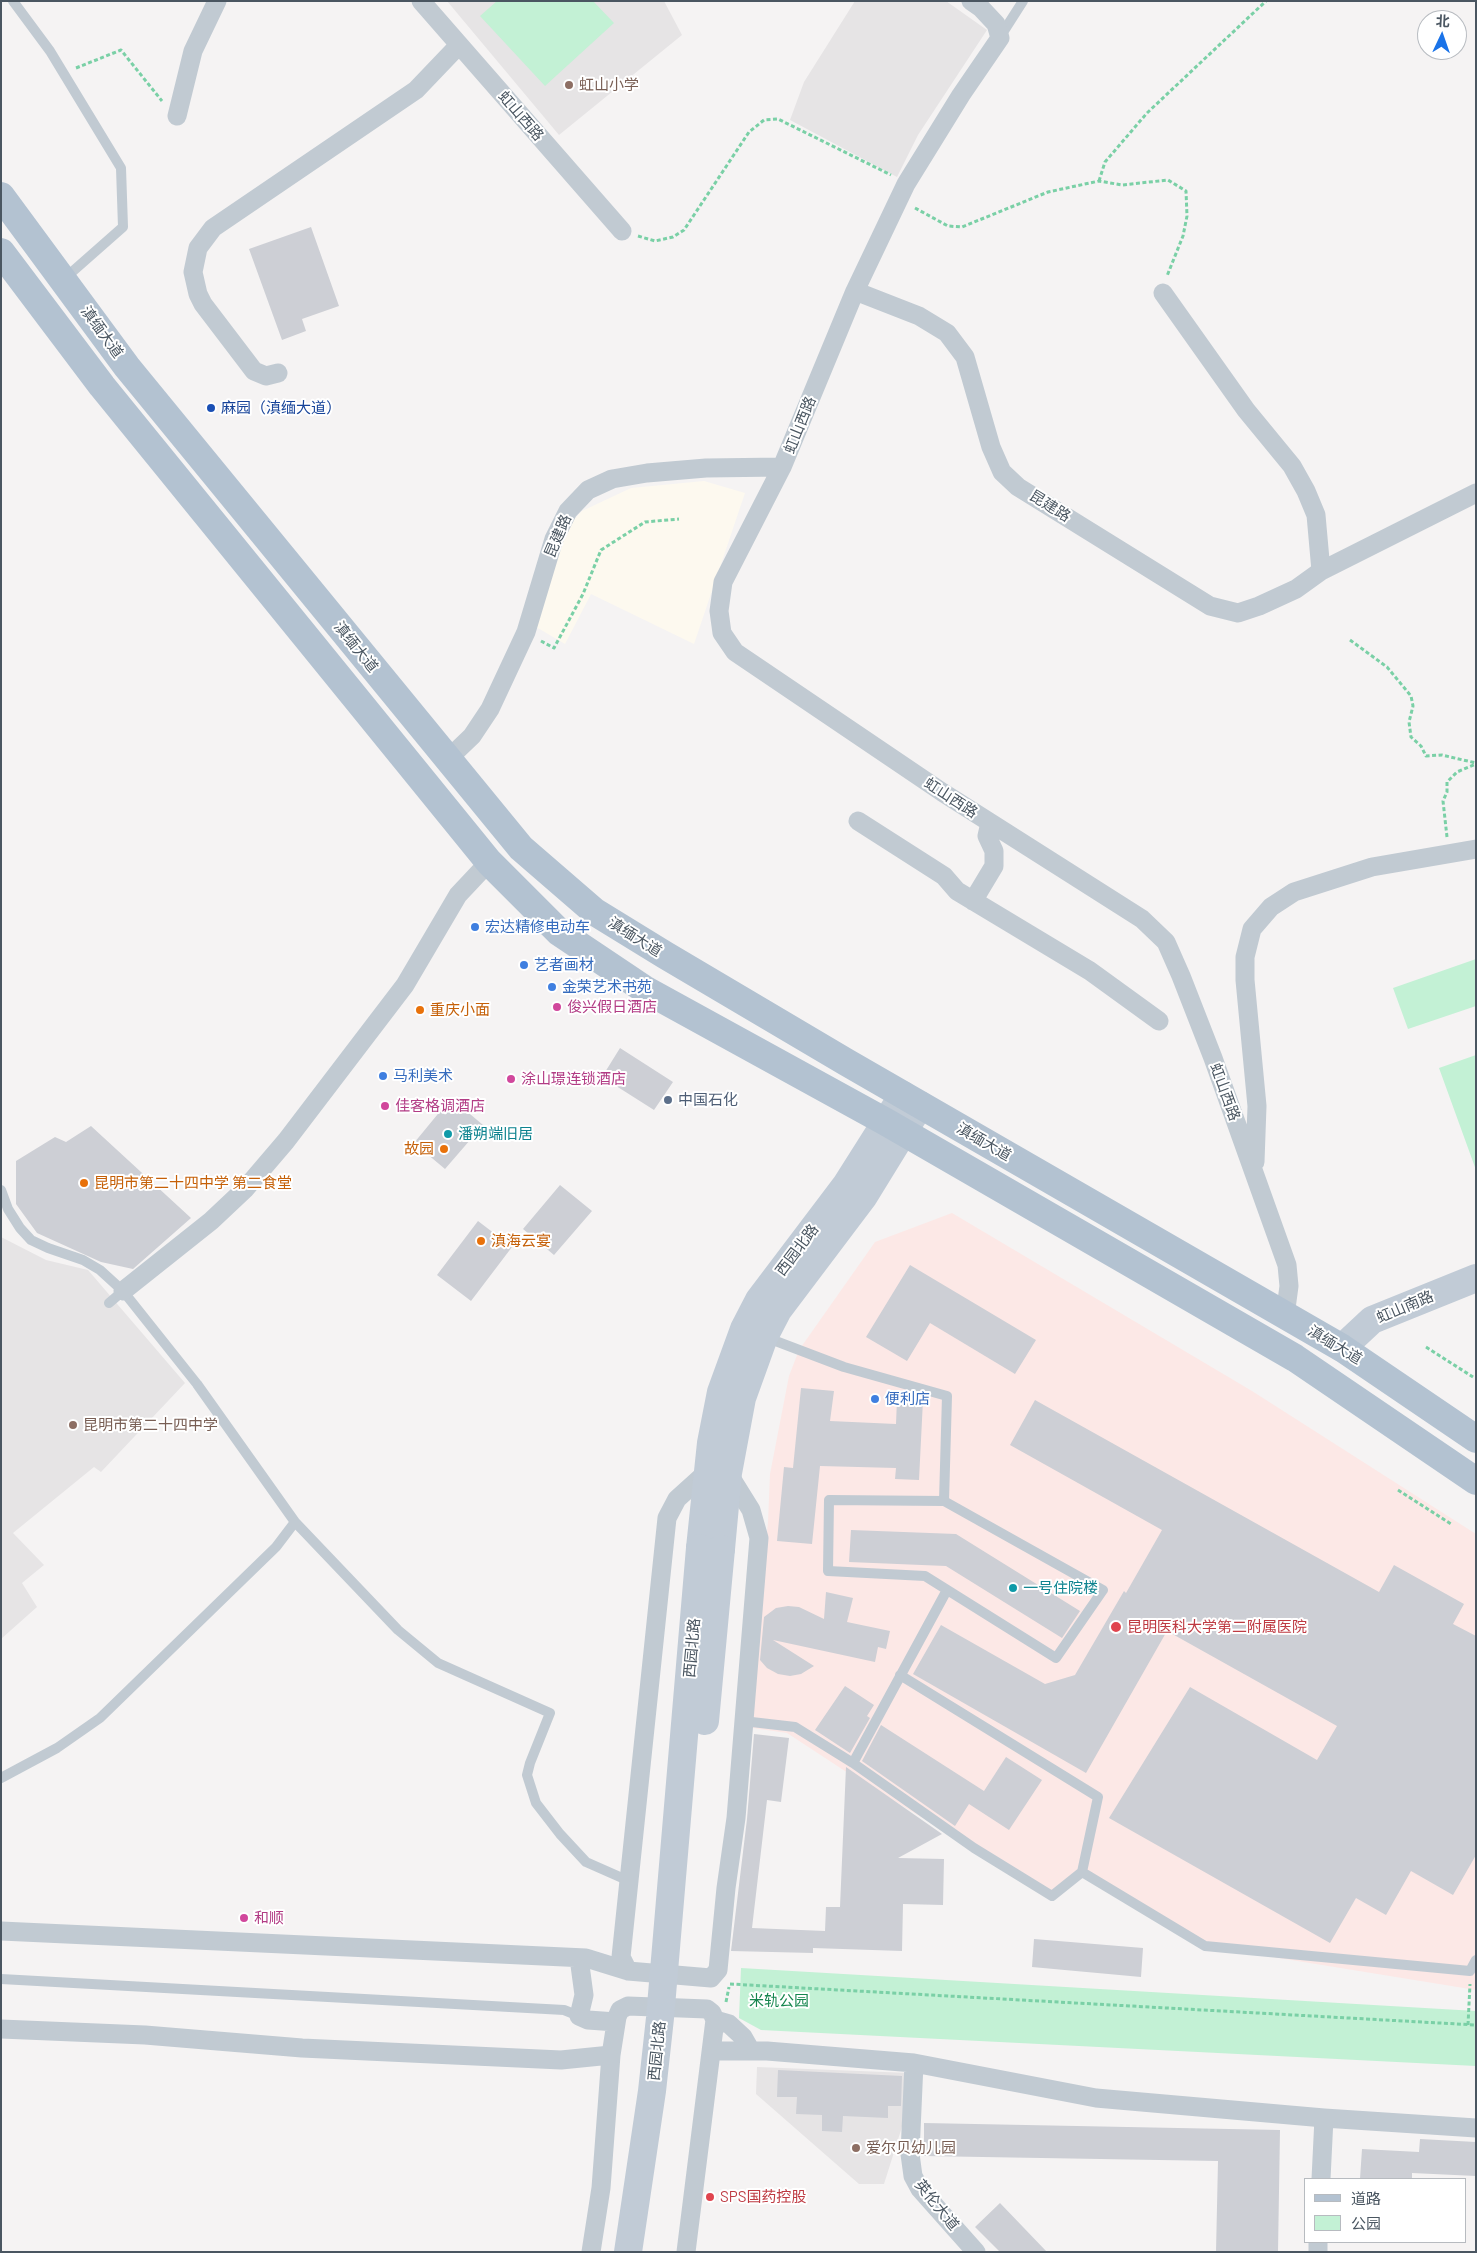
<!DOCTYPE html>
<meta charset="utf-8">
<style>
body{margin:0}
#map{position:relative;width:1477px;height:2253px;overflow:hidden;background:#f5f3f3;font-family:Barlow,"Noto Sans SC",sans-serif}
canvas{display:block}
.frame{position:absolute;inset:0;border:2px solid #4a5661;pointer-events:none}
.legend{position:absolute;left:1304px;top:2178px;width:162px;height:65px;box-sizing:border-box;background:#fff;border:1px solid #b7bbc0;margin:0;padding:6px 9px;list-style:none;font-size:15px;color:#4a5661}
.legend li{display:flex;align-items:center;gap:10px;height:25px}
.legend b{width:25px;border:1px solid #b7bbc0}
.north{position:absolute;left:1417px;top:10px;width:50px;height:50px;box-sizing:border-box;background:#fff;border:1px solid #b7bbc0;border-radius:50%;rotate:3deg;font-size:14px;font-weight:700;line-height:20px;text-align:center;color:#4a5661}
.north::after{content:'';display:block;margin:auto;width:18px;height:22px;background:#1a73e8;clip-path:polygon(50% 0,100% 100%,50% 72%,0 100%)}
</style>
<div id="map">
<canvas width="1477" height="2253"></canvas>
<div class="frame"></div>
<ul class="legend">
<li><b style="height:6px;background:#b3c2d1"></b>道路</li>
<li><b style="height:14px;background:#c3f1d5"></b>公园</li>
</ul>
<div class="north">北</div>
</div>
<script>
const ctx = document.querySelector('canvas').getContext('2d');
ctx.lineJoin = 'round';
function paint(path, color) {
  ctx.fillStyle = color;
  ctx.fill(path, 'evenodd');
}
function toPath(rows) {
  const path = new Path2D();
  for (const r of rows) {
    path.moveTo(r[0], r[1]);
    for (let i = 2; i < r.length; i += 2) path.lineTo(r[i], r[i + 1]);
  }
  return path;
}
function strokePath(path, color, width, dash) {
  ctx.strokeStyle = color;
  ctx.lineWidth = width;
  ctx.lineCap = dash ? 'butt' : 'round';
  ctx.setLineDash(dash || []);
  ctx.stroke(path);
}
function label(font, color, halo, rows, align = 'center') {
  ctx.font = font + ' Barlow,"Noto Sans SC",sans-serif';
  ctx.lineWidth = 4;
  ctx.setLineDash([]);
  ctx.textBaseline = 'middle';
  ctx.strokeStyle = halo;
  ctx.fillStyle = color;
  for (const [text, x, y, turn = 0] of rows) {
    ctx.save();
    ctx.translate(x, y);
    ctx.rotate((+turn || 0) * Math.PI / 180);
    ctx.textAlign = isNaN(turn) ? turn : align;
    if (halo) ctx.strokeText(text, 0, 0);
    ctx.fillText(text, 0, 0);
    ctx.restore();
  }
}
const commercial = toPath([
 [704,481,745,493,694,644,591,594,565,644,531,624,557,538,582,511,631,488]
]);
const education = toPath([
 [447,1,664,1,682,35,559,135],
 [855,1,946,1,987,30,918,135,897,177,790,120,804,82],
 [1,1237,46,1260,88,1270,185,1383,101,1472,94,1467,13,1533,44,1565,22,1583,37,1607,1,1639],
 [757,2067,910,2073,907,2111,884,2184,859,2184,756,2094]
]);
const medical = toPath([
 [952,1213,1252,1391,1476,1534,1476,1990,1205,1946,1082,1872,1052,1896,848,1773,787,1733,746,1727,768,1522,770,1474,789,1376,799,1350,875,1242]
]);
const green = toPath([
 [497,1,593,1,614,23,545,86,480,16],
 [1476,959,1476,1006,1408,1029,1393,988],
 [1476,1055,1476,1170,1439,1068],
 [741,1968,1476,2011,1476,2066,761,2030,739,2018]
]);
const building = toPath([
 [311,227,339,306,302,319,306,331,282,340,249,249],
 [620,1048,673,1082,654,1110,602,1077],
 [451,1098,483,1125,445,1169,414,1143],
 [91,1126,191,1218,133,1269,101,1262,37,1233,16,1204,16,1161,55,1137,66,1142],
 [560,1185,592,1211,554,1255,523,1229],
 [478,1221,512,1247,471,1301,437,1275],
 [910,1265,1036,1340,1015,1374,930,1323,907,1361,866,1337],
 [801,1388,834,1391,830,1421,896,1424,897,1399,923,1400,919,1480,895,1479,896,1468,820,1466,812,1544,777,1541,784,1467,793,1468],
 [1035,1400,1379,1592,1394,1565,1464,1604,1453,1624,1476,1636,1476,1855,1453,1895,1411,1871,1386,1915,1356,1898,1330,1943,1109,1818,1190,1687,1317,1760,1337,1726,1167,1631,1086,1773,913,1674,941,1625,1045,1684,1075,1675,1124,1591,1126,1593,1162,1530,1010,1445],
 [851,1530,956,1534,1080,1611,1062,1638,946,1566,849,1562],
 [826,1592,853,1598,847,1622,890,1631,886,1649,878,1647,875,1662,773,1640,814,1666,801,1674,790,1676,778,1674,767,1668,760,1660,764,1617,776,1608,788,1606,799,1607,824,1619],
 [845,1686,874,1705,867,1716,870,1718,850,1753,815,1730],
 [881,1725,984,1791,1006,1757,1042,1780,1009,1830,969,1804,955,1826,862,1761],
 [754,1734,789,1738,781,1802,767,1800,752,1928,825,1931,826,1907,840,1907,846,1767,942,1834,898,1858,944,1859,943,1905,903,1904,902,1951,813,1948,813,1953,731,1951,747,1819],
 [1034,1939,1143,1948,1141,1977,1032,1967],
 [778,2070,902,2076,901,2106,888,2106,888,2118,843,2116,842,2132,822,2131,822,2115,796,2114,797,2097,777,2097],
 [924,2123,1280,2130,1278,2252,1216,2252,1218,2161,924,2156],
 [1420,2139,1476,2142,1476,2176,1412,2173,1412,2179,1360,2179,1362,2149,1419,2152],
 [1000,2203,1047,2252,1000,2252,975,2227]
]);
const path = toPath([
 [76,68,121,50,162,101],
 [1099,181,1105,162,1147,113,1266,1],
 [915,208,948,226,962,227,1048,192,1099,181,1122,185,1168,180,1186,191,1187,216,1183,236,1167,276],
 [638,236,655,241,673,237,684,230,749,132,764,120,778,119,891,175],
 [1350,640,1387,667,1411,696,1413,706,1409,722,1411,737,1421,746,1426,756,1442,755,1476,763],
 [541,641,554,648,583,594,601,550,645,522,679,519],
 [1447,837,1443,801,1447,792,1447,782,1457,772,1476,764],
 [1426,1347,1473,1377],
 [1398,1490,1451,1524],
 [730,1984,1476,2025],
 [726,2002,729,1987],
 [1468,2025,1470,1984]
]);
const lane = toPath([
 [13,1,50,51,121,168,123,227,64,279],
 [1000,37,1023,1],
 [1,1190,8,1209,20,1228,31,1240,48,1248,83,1260,100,1270,123,1291,197,1384,295,1522,398,1630,438,1663,550,1713,530,1763,527,1775,536,1803,560,1834,586,1862,629,1881],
 [109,1303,123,1291],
 [765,1337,844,1367,947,1396,944,1501,1103,1590,1056,1658,925,1576,828,1571,829,1500,944,1501],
 [743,1721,795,1727,853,1763,947,1590],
 [853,1763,974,1848,1052,1896,1082,1872,1098,1797,900,1675],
 [1,1778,57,1748,100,1718,276,1547,295,1522],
 [1082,1872,1205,1946,1470,1971,1476,1960],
 [1,1979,564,2010,579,2016]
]);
const street = toPath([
 [421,1,622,231],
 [971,1,981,8,996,24,1000,38,961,95,906,184,855,291,782,467,723,582,719,611,722,633,735,652,942,792,1142,919,1166,942,1181,976,1213,1058,1287,1265,1289,1286,1285,1316],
 [177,116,193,51,217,1],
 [855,291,919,316,947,333,965,357,991,447,1002,472,1018,487,1210,606,1238,613,1259,606,1296,589,1321,571,1476,493],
 [1163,293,1246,410,1292,466,1306,491,1316,515,1321,571],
 [278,373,266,376,254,371,203,304,198,294,193,272,198,248,213,228,416,90,459,45],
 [448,759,472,736,490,709,526,632,554,539,568,511,588,490,612,479,647,473,706,468,782,467],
 [858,821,944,876,957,891,1090,971,1159,1021],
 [973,901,994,866,994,851,987,836,990,823],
 [1255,1162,1257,1106,1245,980,1245,957,1252,929,1271,907,1294,892,1372,867,1476,849],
 [123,1291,211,1221,245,1189,286,1141,405,985,458,895,489,862],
 [1,1931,586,1958,628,1971,711,1978,718,1970,726,1888,736,1818,759,1538,751,1510,728,1473],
 [579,1958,584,1995,579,2016,588,2020,616,2022],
 [628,1971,621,1957,667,1518,677,1499,708,1471],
 [1,2029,145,2035,302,2048,561,2060,611,2055],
 [711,2051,751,2051,743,2037,729,2024,715,2020],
 [751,2051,767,2051,914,2063,1096,2098,1324,2118,1476,2128],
 [914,2063,910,2154,913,2176,920,2189,976,2252],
 [1321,2179,1324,2118],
 [591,2252,601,2188,611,2055,617,2017,620,2010,628,2006,707,2009,712,2013,715,2020,686,2252],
 [1318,2252,1318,2242]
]);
const secondary = toPath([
 [1342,1348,1372,1320,1476,1278],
 [700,1548,711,1443,721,1392,744,1329,759,1300,846,1185,903,1095],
 [721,1549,728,1473,742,1398,764,1337,778,1310,864,1196,920,1105]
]);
const primary = toPath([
 [1,196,127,367,521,848,595,912,665,955,846,1062,1342,1348,1476,1439],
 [1,252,102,386,489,862,559,932,644,989,886,1122,1295,1358,1476,1481]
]);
const secondaryBridge = toPath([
 [705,1721,721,1549],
 [628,2252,652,2091,660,2018,700,1548]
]);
const markers = [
 [569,85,5,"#8d6e63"],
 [211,408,5,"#1a4fb4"],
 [475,927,5,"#3f7fe0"],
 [524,965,5,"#3f7fe0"],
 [552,987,5,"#3f7fe0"],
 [557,1007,5,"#d1479c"],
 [420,1010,5,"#e8710a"],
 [383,1076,5,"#3f7fe0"],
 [511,1079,5,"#d1479c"],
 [668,1100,5,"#5c6f8a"],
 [385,1106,5,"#d1479c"],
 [448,1134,5,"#0f9aa8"],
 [444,1149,5,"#e8710a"],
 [84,1183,5,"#e8710a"],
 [481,1241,5,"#e8710a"],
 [875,1399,5,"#3f7fe0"],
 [73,1425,5,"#8d6e63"],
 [1013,1588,5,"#0f9aa8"],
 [1116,1627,6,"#e0444e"],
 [244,1918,5,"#d1479c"],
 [856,2148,5,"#8d6e63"],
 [710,2197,5,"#e0444e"]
];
const educationNames = [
 ["虹山小学",579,85],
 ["昆明市第二十四中学",83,1425],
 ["爱尔贝幼儿园",866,2148]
];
const streetNames = [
 ["虹山西路",521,116,49],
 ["滇缅大道",102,332,54],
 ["虹山西路",800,425,-68],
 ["昆建路",1050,506,32],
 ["昆建路",558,536,-67],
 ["滇缅大道",356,647,51],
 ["虹山西路",951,798,33],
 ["滇缅大道",635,937,32],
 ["虹山西路",1225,1092,70],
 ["滇缅大道",984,1142,30],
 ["西园北路",797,1250,-53],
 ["虹山南路",1405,1307,-23],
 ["滇缅大道",1335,1345,31],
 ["西园北路",692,1648,-85],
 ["西园北路",657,2051,-84],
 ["英伦大道",937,2205,51]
];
const transitNames = [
 ["麻园（滇缅大道）",221,408]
];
const shopNames = [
 ["宏达精修电动车",485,927],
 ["艺者画材",534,965],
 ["金荣艺术书苑",562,987],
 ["马利美术",393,1076],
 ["便利店",885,1399]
];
const hotelNames = [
 ["俊兴假日酒店",567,1007],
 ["涂山璟连锁酒店",521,1079],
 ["佳客格调酒店",395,1106],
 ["和顺",254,1918]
];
const foodNames = [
 ["重庆小面",430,1010],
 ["故园",434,1149,"right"],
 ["昆明市第二十四中学 第二食堂",94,1183],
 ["滇海云宴",491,1241]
];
const serviceNames = [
 ["中国石化",678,1100]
];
const cultureNames = [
 ["潘朔端旧居",458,1134],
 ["一号住院楼",1023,1588]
];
const healthNames = [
 ["昆明医科大学第二附属医院",1127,1627],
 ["SPS国药控股",720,2197]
];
const parkNames = [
 ["米轨公园",779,2001]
];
paint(commercial, '#fdf9ef');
paint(education, '#e6e4e5');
paint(medical, '#fce8e6');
paint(green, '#c3f1d5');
paint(building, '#cdcfd5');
strokePath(path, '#7ad0a6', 3, [4, 2.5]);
strokePath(lane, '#c1cad2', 10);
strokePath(street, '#c1cad2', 19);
strokePath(secondary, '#c1cbd6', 28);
strokePath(primary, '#b3c2d1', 28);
strokePath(secondaryBridge, '#c1cbd6', 28);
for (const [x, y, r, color] of markers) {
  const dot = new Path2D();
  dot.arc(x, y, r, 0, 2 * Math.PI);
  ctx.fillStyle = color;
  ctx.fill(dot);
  strokePath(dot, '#fff', 2);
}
label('15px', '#785e54', '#fff', educationNames, 'left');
label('15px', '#4a5661', '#fff', streetNames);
label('15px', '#164399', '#fff', transitNames, 'left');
label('15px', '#366cbe', '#fff', shopNames, 'left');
label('15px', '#b23c85', '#fff', hotelNames, 'left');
label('15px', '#c56008', '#fff', foodNames, 'left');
label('15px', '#4e5e75', '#fff', serviceNames, 'left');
label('15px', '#0d838f', '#fff', cultureNames, 'left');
label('15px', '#be3a42', '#fff', healthNames, 'left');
label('15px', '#17864f', '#fff', parkNames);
</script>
